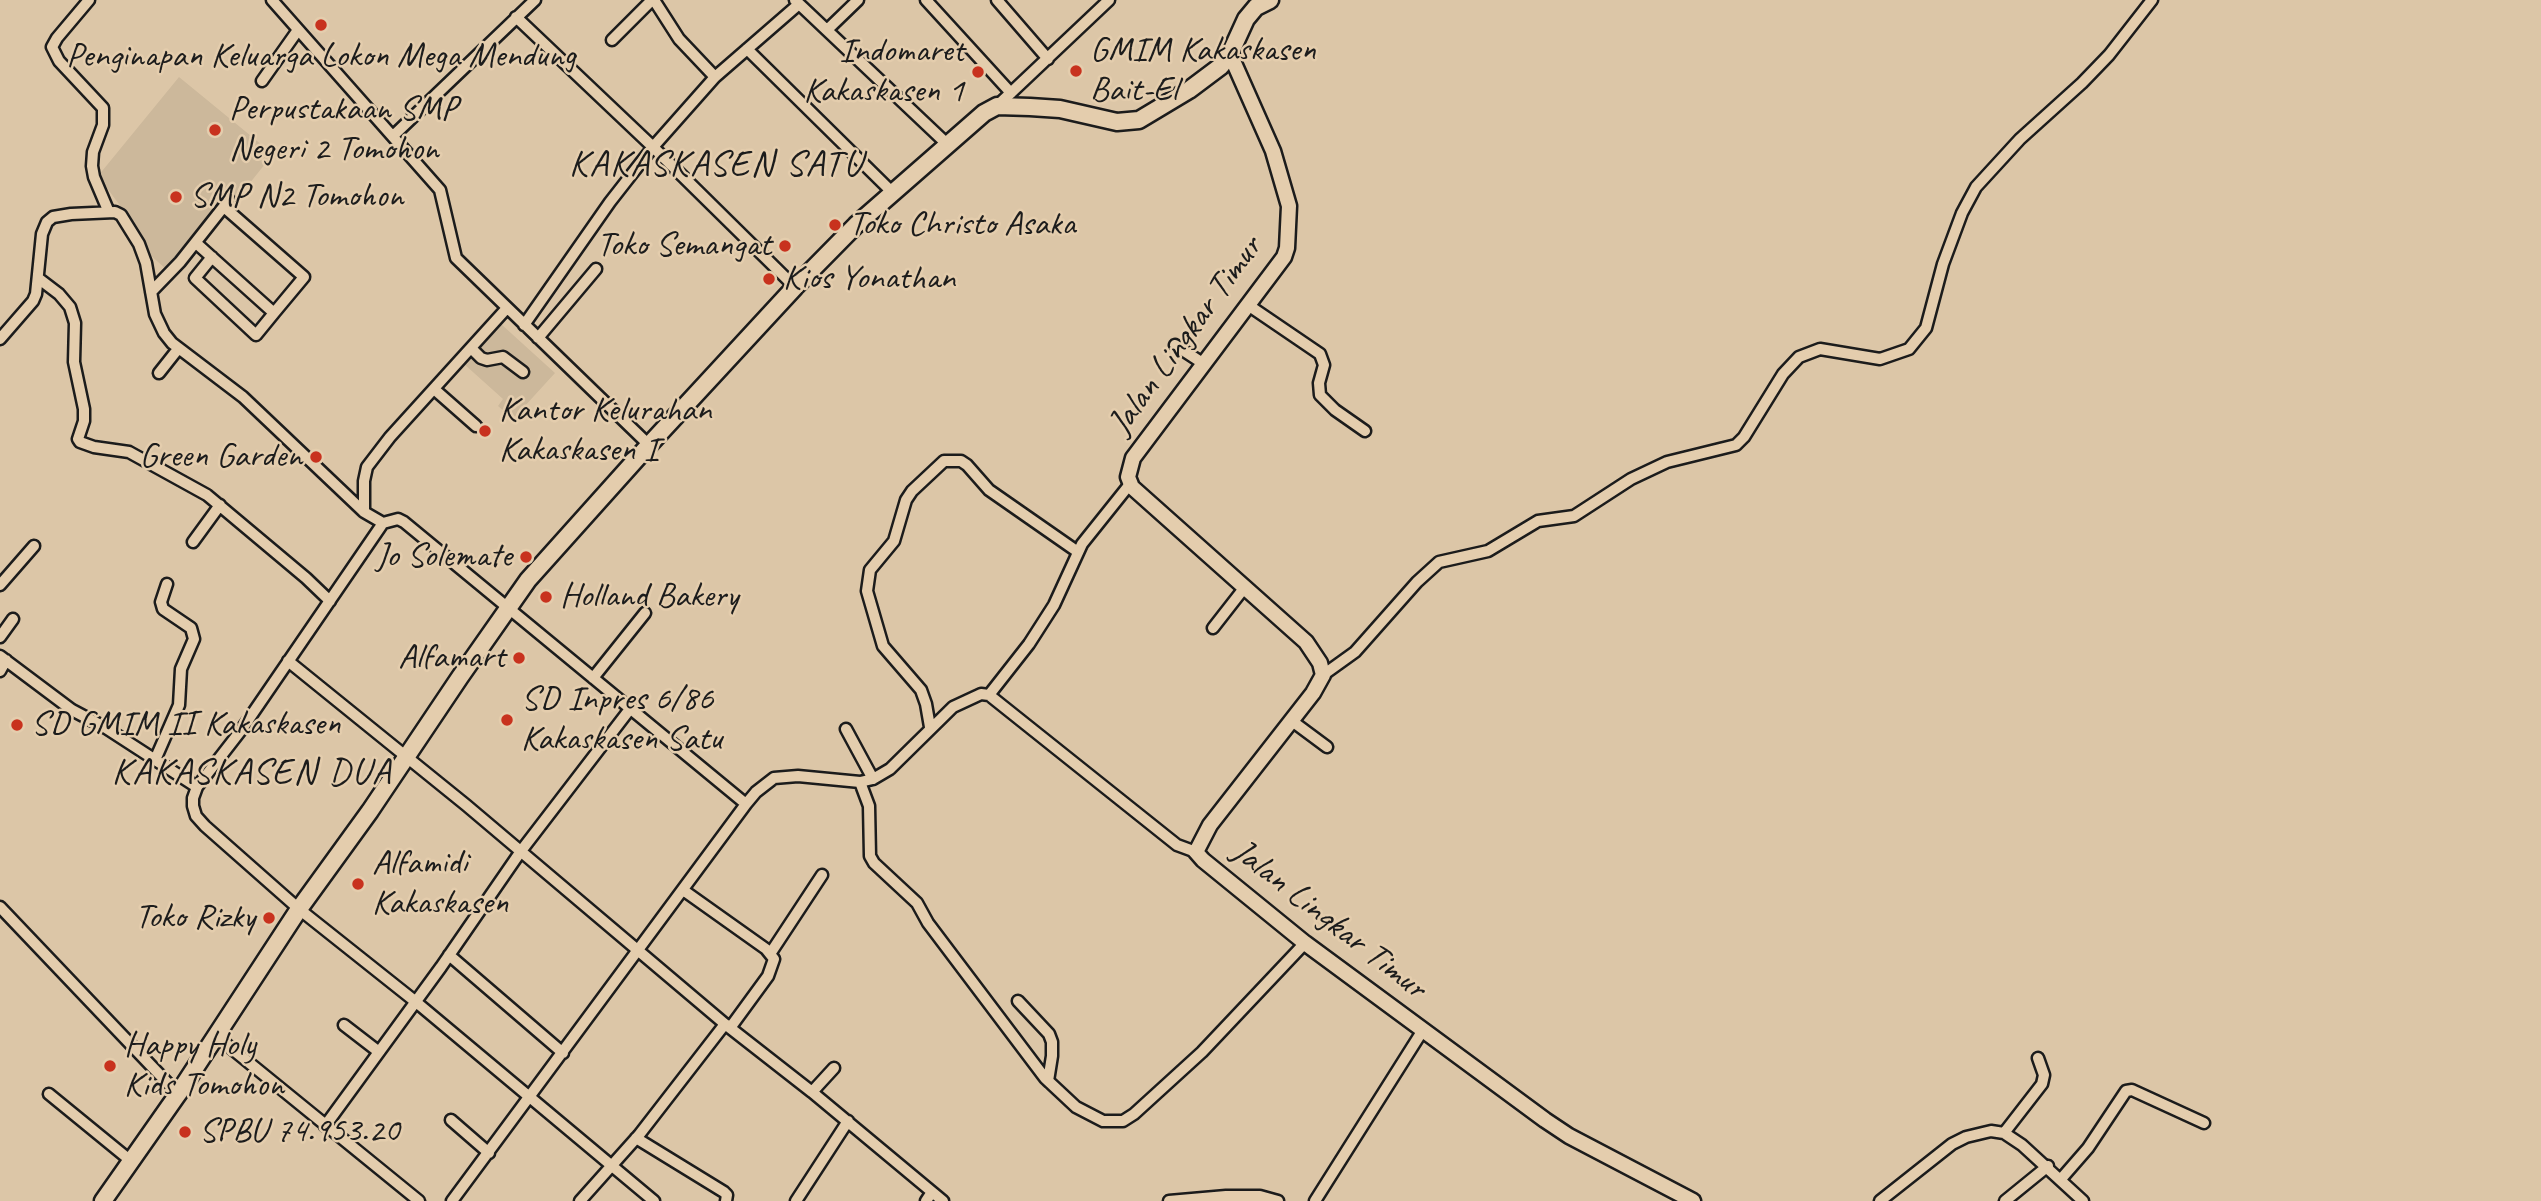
<!DOCTYPE html>
<style>
body{margin:0}
canvas{display:block;background:#dcc6a7}
</style>
<canvas width="2541" height="1201"></canvas>
<script>
const ctx = document.querySelector('canvas').getContext('2d');
ctx.lineJoin = 'round';
function paint(path, color) {
  ctx.fillStyle = color;
  ctx.fill(path, 'evenodd');
}
function toPath(rows) {
  const path = new Path2D();
  for (const r of rows) {
    path.moveTo(r[0], r[1]);
    for (let i = 2; i < r.length; i += 2) path.lineTo(r[i], r[i + 1]);
  }
  return path;
}
function strokePath(path, color, width, dash) {
  ctx.strokeStyle = color;
  ctx.lineWidth = width;
  ctx.lineCap = dash ? 'butt' : 'round';
  ctx.setLineDash(dash || []);
  ctx.stroke(path);
}
function label(font, color, halo, rows, align = 'center') {
  ctx.font = font + ' Caveat,sans-serif';
  ctx.lineWidth = 5;
  ctx.setLineDash([]);
  ctx.textBaseline = 'middle';
  ctx.strokeStyle = halo;
  ctx.fillStyle = color;
  for (const [text, x, y, turn = 0] of rows) {
    ctx.save();
    ctx.translate(x, y);
    ctx.rotate((+turn || 0) * Math.PI / 180);
    ctx.textAlign = isNaN(turn) ? turn : align;
    if (halo) ctx.strokeText(text, 0, 0);
    ctx.fillText(text, 0, 0);
    ctx.restore();
  }
}
const built = toPath([
 [179,77,273,154,175,277,149,254,130,219,98,176],
 [501,324,555,373,513,419,498,406,503,399,464,364]
]);
const minor = toPath([
 [89,0,57,38,52,47,59,61,103,108,103,125,93,152,92,166,94,177,108,210],
 [272,0,440,190,456,258,649,445],
 [654,0,679,39,715,77],
 [795,0,947,144],
 [926,0,1011,93],
 [997,0,1048,59],
 [516,17,653,147,795,287],
 [827,30,858,0],
 [612,40,652,0],
 [747,49,893,193],
 [262,81,298,30],
 [997,106,1109,0],
 [393,136,535,0],
 [196,243,274,313,304,277,224,207],
 [212,257,195,278,256,335,274,313],
 [38,278,59,294,70,307,75,323,74,362,84,409,84,421,78,439,80,442,94,447,129,452,207,495,306,578,330,601],
 [151,292,180,262,229,200],
 [1248,305,1320,354,1324,365,1319,383,1320,395,1335,410,1365,431],
 [524,325,610,202,653,147,715,77,799,4],
 [538,338,596,269],
 [0,339,33,301,36,294,42,234,47,222,53,217,71,214,115,212,121,215,139,244,146,263,155,314,164,333,172,343,243,397,364,512],
 [1175,345,1204,364],
 [471,348,481,358,487,360,503,357,523,372],
 [159,373,178,349],
 [434,389,476,426],
 [383,523,398,519,404,522,746,804,452,1201],
 [383,523,364,512,364,481,367,467,390,437,507,308],
 [193,542,220,505],
 [0,585,34,546],
 [1213,628,1245,587],
 [0,637,13,619],
 [0,656,72,710,106,728,197,787,193,798,193,806,196,816,205,826,299,909,416,1002,654,1201],
 [288,661,466,805,725,1024,812,1092,943,1201],
 [0,671,6,660],
 [1323,675,1355,652,1417,582,1439,562,1488,551,1538,521,1574,516,1631,479,1667,462,1736,445,1744,437,1783,374,1799,357,1820,349,1880,359,1909,349,1926,328,1943,264,1962,213,1976,187,2020,139,2082,83,2109,55,2152,0],
 [593,678,645,613],
 [989,695,1177,845,1196,852],
 [1292,721,1327,747],
 [930,727,926,704,921,690,883,646,867,591,870,570,894,541,906,500,912,491,944,461,961,461,967,465,989,490,1078,552],
 [846,729,873,779],
 [155,760,179,705,181,669,194,639,191,628,163,609,161,602,167,584],
 [860,782,869,806,870,856,874,863,917,903,928,923,1045,1078,1076,1107,1103,1121,1123,1121,1134,1114,1202,1052,1305,943],
 [197,787,242,729,383,523],
 [746,804,756,792,774,778,798,776,860,782,873,779,890,769,953,707,981,694,989,695,1029,644,1054,605,1082,544,1130,484],
 [683,890,766,949,774,959,768,976,730,1028],
 [0,907,178,1094],
 [770,954,822,875],
 [449,955,563,1053],
 [1018,1001,1049,1034,1052,1042,1052,1056,1048,1081],
 [344,1025,379,1052],
 [215,1035,419,1201],
 [812,1092,834,1068],
 [49,1094,131,1161],
 [451,1120,489,1153],
 [325,1126,441,967,521,851,630,709],
 [2004,1133,2042,1084,2044,1075,2038,1058],
 [636,1138,724,1192,727,1195,726,1201],
 [2061,1179,2088,1148,2126,1091,2132,1090,2204,1123],
 [580,1201,639,1135,725,1024],
 [796,1201,848,1121],
 [926,1201,932,1192],
 [1169,1201,1226,1196,1260,1196,1278,1201],
 [1315,1201,1423,1030],
 [1880,1201,1952,1144,1966,1137,1991,1131,2004,1133,2022,1145,2083,1201],
 [2005,1201,2048,1166]
]);
const secondary = toPath([
 [1230,54,1273,151,1289,206,1287,248,1284,257,1133,458,1128,477,1132,487,1306,642,1320,663,1323,675,1313,693,1210,825,1196,852,1203,860,1305,943,1545,1120,1569,1136,1693,1201]
]);
const trunk = toPath([
 [103,1201,178,1094,299,909,370,811,460,677,528,580,649,445,795,287,856,225,984,113,997,106,1030,107,1060,109,1117,122,1139,120,1189,90,1221,66,1230,54,1246,19,1256,7,1270,0]
]);
const markers = [
 [321,25,7,"#c8321e"],
 [1076,71,7,"#c8321e"],
 [978,72,7,"#c8321e"],
 [215,130,7,"#c8321e"],
 [176,197,7,"#c8321e"],
 [835,225,7,"#c8321e"],
 [785,246,7,"#c8321e"],
 [769,279,7,"#c8321e"],
 [485,431,7,"#c8321e"],
 [316,457,7,"#c8321e"],
 [526,557,7,"#c8321e"],
 [546,597,7,"#c8321e"],
 [519,658,7,"#c8321e"],
 [507,720,7,"#c8321e"],
 [17,725,7,"#c8321e"],
 [358,884,7,"#c8321e"],
 [269,918,7,"#c8321e"],
 [110,1066,7,"#c8321e"],
 [185,1132,7,"#c8321e"]
];
const poiNames = [
 ["GMIM Kakaskasen",1090,51],
 ["Bait-El",1090,91],
 ["Indomaret",964,52,"right"],
 ["Kakaskasen 1",964,92,"right"],
 ["Penginapan Keluarga Lokon Mega Mendung",321,57,"center"],
 ["Perpustakaan SMP",229,110],
 ["Negeri 2 Tomohon",229,150],
 ["SMP N2 Tomohon",190,197],
 ["Toko Christo Asaka",849,225],
 ["Toko Semangat",771,246,"right"],
 ["Kios Yonathan",783,279],
 ["Kantor Kelurahan",499,411],
 ["Kakaskasen I",499,451],
 ["Green Garden",302,457,"right"],
 ["Jo Solemate",512,557,"right"],
 ["Holland Bakery",560,597],
 ["Alfamart",505,658,"right"],
 ["SD Inpres 6/86",521,700],
 ["Kakaskasen Satu",521,740],
 ["SD GMIM II Kakaskasen",31,725],
 ["Alfamidi",372,864],
 ["Kakaskasen",372,904],
 ["Toko Rizky",255,918,"right"],
 ["Happy Holy",124,1046],
 ["Kids Tomohon",124,1086],
 ["SPBU 74.953.20",199,1132]
];
const streetNames = [
 ["Jalan Lingkar Timur",1186,336,-54],
 ["Jalan Lingkar Timur",1329,920,38]
];
const neighbourhoodNames = [
 ["KAKASKASEN SATU",716,165],
 ["KAKASKASEN DUA",252,773]
];
paint(built, '#ccb89b');
strokePath(minor, '#1c1c1c', 15);
strokePath(secondary, '#1c1c1c', 19);
strokePath(trunk, '#1c1c1c', 21);
strokePath(minor, '#e4cdad', 10);
strokePath(secondary, '#e4cdad', 14);
strokePath(trunk, '#e4cdad', 16);
for (const [x, y, r, color] of markers) {
  const dot = new Path2D();
  dot.arc(x, y, r, 0, 2 * Math.PI);
  ctx.fillStyle = color;
  ctx.fill(dot);
  strokePath(dot, '#e4cdad', 2.5);
}
label('35px', '#1c1c1c', '#e4cdad', poiNames, 'left');
label('35px', '#1c1c1c', '#e4cdad', streetNames);
ctx.letterSpacing = '2px';
label('37px', '#1c1c1c', '#e4cdad', neighbourhoodNames);
ctx.letterSpacing = '0px';
</script>
